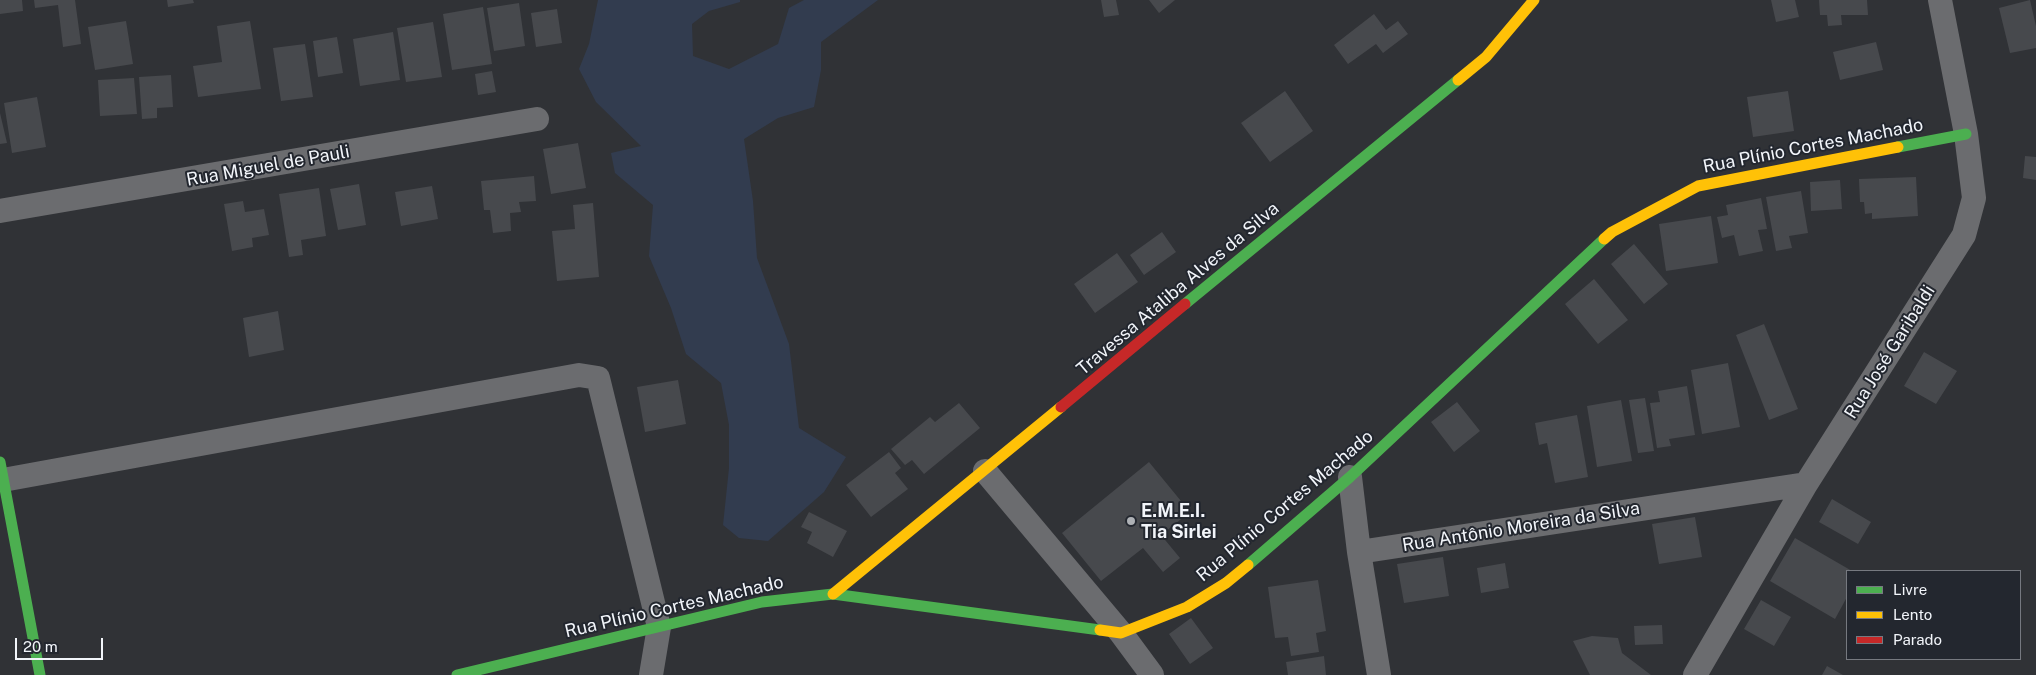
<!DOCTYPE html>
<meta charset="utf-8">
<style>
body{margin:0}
#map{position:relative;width:2036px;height:675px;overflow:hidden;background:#303236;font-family:"Public Sans",sans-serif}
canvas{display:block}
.legend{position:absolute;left:1846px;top:570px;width:175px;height:90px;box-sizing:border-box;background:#23272f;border:1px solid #767980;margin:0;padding:6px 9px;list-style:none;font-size:15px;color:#f2f5fa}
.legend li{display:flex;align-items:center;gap:10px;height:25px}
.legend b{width:25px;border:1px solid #767980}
.scale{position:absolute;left:15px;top:638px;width:88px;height:22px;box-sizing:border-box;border:2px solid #f2f5fa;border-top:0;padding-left:6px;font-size:15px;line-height:18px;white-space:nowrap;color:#f2f5fa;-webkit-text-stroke:4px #23272f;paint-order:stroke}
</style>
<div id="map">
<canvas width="2036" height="675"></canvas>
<ul class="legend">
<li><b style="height:6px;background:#4caf50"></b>Livre</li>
<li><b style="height:6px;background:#ffc107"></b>Lento</li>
<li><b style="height:6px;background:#c62828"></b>Parado</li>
</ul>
<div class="scale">20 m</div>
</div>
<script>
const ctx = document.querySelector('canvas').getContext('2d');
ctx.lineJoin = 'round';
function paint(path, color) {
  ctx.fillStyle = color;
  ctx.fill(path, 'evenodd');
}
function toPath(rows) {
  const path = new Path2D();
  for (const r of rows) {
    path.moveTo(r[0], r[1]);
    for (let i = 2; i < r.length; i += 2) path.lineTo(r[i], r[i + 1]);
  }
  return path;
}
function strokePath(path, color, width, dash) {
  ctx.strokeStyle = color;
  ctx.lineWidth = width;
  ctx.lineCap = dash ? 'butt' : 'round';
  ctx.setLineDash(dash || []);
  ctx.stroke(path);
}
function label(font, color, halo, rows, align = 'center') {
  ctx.font = font + ' "Public Sans",sans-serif';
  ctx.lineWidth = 4;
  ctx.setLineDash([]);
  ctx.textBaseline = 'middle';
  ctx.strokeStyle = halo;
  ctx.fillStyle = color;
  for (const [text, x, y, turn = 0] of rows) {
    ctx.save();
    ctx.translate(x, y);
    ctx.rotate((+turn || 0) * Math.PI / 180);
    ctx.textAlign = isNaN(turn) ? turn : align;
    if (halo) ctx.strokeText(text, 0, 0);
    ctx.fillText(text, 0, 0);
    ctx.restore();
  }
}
const green = toPath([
 [598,0,740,0,740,2,709,11,692,24,693,56,729,69,778,44,789,8,804,0,878,0,821,42,821,70,814,107,778,118,744,139,753,201,757,258,789,344,799,428,846,457,824,492,768,541,739,538,723,525,729,468,729,425,721,383,686,354,671,308,649,256,653,205,615,173,611,153,641,146,596,102,579,69,589,44]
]);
const building = toPath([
 [0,0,22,0,23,11,0,14],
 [34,0,75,0,81,44,63,47,58,5,35,8],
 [167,0,193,0,194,3,168,7],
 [1101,0,1116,0,1119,15,1104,17],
 [1149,0,1175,0,1159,13],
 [1771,0,1795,0,1799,17,1776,22],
 [1819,0,1867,0,1868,15,1841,15,1842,25,1828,26,1827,15,1820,15],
 [2030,0,2036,26,2036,48,2010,53,1999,8],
 [519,3,525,46,494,51,487,8],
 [483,7,492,64,452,70,443,14],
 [557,9,562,43,536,47,531,13],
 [1374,14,1386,30,1398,21,1408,34,1383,53,1376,44,1348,64,1334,45],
 [126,21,133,64,95,70,88,27],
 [250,21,261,89,198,97,193,66,222,62,217,26],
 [433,22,442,77,406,82,397,28],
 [393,32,400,80,360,86,353,39],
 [337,37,343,73,318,77,313,41],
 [1876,42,1883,70,1840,80,1833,52],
 [305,44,313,97,281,101,273,48],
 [492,71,496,92,478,95,475,74],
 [171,75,173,107,157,108,157,118,142,119,139,77],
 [134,78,137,114,100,116,98,80],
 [1285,91,1313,131,1270,162,1241,123],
 [1788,91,1794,131,1753,137,1747,97],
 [37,97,46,147,12,153,4,103],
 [0,113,7,143,0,144],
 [578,143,586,188,551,194,543,149],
 [2025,156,2036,157,2036,180,2023,178],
 [534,176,536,201,519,202,521,212,510,213,511,231,493,233,490,210,484,210,481,181],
 [1916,177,1918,216,1872,219,1872,213,1865,214,1864,202,1860,202,1859,179],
 [1840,180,1842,209,1811,211,1810,182],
 [359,184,366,225,338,230,330,189],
 [432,186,438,219,401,226,395,192],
 [319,188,326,236,301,240,303,255,289,257,279,194],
 [1801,191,1808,233,1789,236,1792,248,1776,251,1766,197],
 [1761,198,1767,229,1758,230,1763,251,1739,256,1734,235,1722,238,1717,217,1728,215,1726,205],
 [243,201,245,212,264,209,269,235,252,238,253,247,232,251,224,204],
 [593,203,599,277,557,281,552,231,575,229,573,205],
 [1711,216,1718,263,1666,271,1659,224],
 [1162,232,1176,252,1144,275,1130,255],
 [1634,244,1668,284,1644,304,1611,264],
 [1117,253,1138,282,1095,313,1074,284],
 [1594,279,1628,320,1598,344,1565,304],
 [278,311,284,350,249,357,243,318],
 [1764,324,1798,409,1769,420,1736,335],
 [1924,352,1957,371,1936,404,1904,386],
 [1728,363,1740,427,1702,434,1691,370],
 [678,380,686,424,645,432,637,387],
 [1687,386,1695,435,1669,439,1671,446,1657,448,1650,403,1660,402,1658,391],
 [1645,398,1654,451,1638,453,1629,400],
 [1621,400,1632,461,1597,467,1587,406],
 [1457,402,1480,431,1454,452,1431,422],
 [959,403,980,428,924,474,912,460,905,465,891,449,930,417,935,422],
 [1577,415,1588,477,1555,483,1547,443,1539,445,1535,423],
 [889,452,901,468,895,473,908,489,871,517,846,485],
 [1149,462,1190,512,1161,535,1180,558,1163,572,1143,548,1101,581,1062,533],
 [1832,499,1871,522,1858,544,1819,522],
 [809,512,847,531,833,557,807,543,812,532,801,527],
 [1695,517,1702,557,1659,564,1652,524],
 [1795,538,1852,571,1847,571,1847,597,1835,619,1770,581],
 [1443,557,1449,596,1404,603,1397,564],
 [1505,563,1509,588,1481,593,1477,568],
 [1318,580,1326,631,1316,633,1319,652,1291,656,1288,637,1275,638,1268,587],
 [1761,600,1791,617,1774,646,1744,629],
 [1191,618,1213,648,1190,664,1169,634],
 [1662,625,1663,644,1635,645,1634,626],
 [1592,636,1618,638,1622,653,1651,675,1590,675,1573,641],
 [1324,656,1326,675,1288,675,1286,662],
 [1827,666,1843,675,1822,675]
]);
const street = toPath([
 [0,211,537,119],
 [985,471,1121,633,1152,675],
 [1350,477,1359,552,1379,675],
 [3,480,579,375,598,378,659,627,651,675],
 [1359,552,1806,484],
 [1695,675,1806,484,1964,235,1974,198,1966,134,1940,0]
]);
const fast = toPath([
 [1898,147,1966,134],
 [1185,304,1458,80],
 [0,462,40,675],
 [1248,565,1350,477,1604,239],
 [457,675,762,602,833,594,1100,630]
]);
const slow = toPath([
 [1458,80,1486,57,1534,0],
 [1604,239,1612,232,1698,186,1898,147],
 [833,594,1061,407],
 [1100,630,1121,633,1187,607,1226,583,1248,565]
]);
const jam = toPath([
 [1061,407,1185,304]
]);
const markers = [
 [1131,521,5,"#aeb1b5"]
];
const streetNames = [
 ["Rua Plínio Cortes Machado",1813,146,-11],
 ["Rua Miguel de Pauli",268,166,-10],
 ["Travessa Ataliba Alves da Silva",1178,289,-40],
 ["Rua José Garibaldi",1890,352,-58],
 ["Rua Plínio Cortes Machado",1285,506,-40],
 ["Rua Antônio Moreira da Silva",1521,527,-9],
 ["Rua Plínio Cortes Machado",674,607,-13]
];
const poiNames = [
 ["E.M.E.I.",1141,511],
 ["Tia Sirlei",1141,532]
];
paint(green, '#323c4f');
paint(building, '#47494d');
strokePath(street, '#6b6c6f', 24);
strokePath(fast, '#4caf50', 11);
strokePath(slow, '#ffc107', 11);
strokePath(jam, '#c62828', 11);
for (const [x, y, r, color] of markers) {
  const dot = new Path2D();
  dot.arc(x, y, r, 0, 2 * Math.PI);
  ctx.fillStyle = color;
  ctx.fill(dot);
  strokePath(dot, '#23272f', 2);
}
label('18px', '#f2f5fa', '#23272f', streetNames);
label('bold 18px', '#f2f5fa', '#23272f', poiNames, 'left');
</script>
